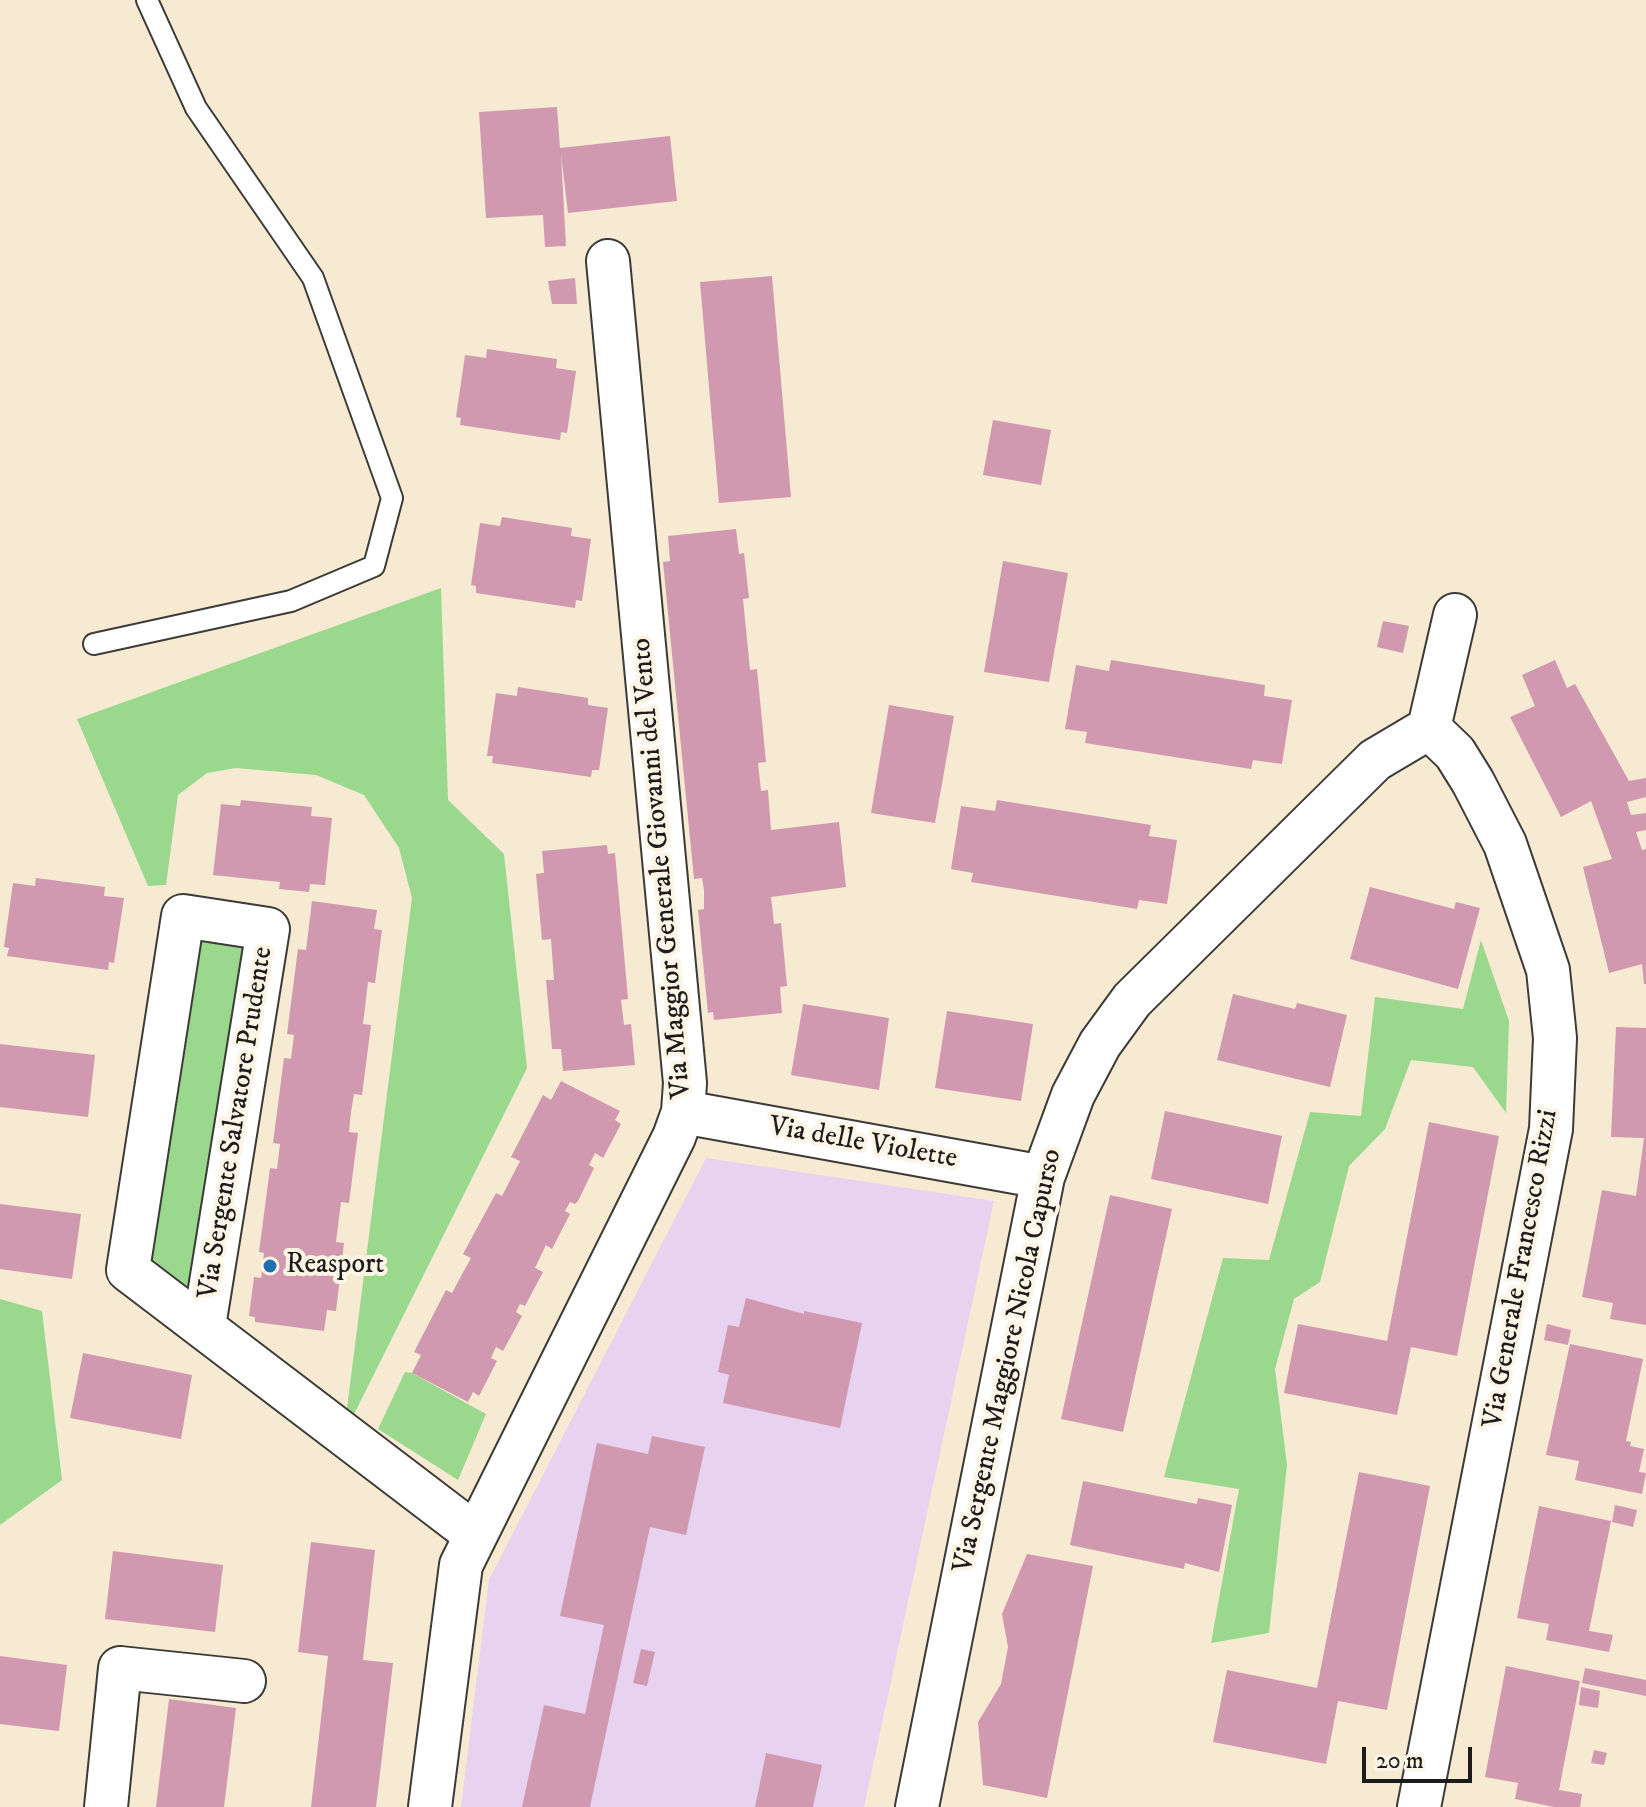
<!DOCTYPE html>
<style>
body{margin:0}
#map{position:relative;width:1646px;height:1807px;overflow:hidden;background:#f6ead2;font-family:"IM FELL DW Pica",serif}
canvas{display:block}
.scale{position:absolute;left:1362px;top:1747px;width:110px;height:36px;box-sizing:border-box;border:4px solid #1c1c1c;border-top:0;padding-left:10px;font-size:24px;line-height:28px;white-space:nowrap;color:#1c1c1c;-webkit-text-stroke:6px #fcf5e5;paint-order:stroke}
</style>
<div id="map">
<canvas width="1646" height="1807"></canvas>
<div class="scale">20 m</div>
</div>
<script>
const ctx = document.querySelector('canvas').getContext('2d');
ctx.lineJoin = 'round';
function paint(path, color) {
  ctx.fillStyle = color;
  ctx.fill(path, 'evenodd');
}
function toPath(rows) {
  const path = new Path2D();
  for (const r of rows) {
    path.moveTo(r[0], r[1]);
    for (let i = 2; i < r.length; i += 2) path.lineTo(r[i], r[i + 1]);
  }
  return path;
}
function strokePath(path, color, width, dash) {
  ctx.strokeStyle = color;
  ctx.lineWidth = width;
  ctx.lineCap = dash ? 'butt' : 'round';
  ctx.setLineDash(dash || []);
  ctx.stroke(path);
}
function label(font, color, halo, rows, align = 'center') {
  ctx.font = font + ' "IM FELL DW Pica",serif';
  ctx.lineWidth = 8;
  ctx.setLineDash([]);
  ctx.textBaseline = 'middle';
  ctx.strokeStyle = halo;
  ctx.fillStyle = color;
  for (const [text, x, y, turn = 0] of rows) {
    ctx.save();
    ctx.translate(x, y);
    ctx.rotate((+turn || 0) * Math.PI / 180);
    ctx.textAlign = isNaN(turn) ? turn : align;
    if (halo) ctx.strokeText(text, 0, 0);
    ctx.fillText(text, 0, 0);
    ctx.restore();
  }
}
const built = toPath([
 [706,1158,994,1201,864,1807,461,1807,489,1580]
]);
const green = toPath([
 [441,588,448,800,504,854,527,1068,354,1414,347,1408,412,898,399,848,364,795,316,775,236,768,207,773,178,795,166,885,148,886,77,719],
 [192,937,251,946,195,1296,142,1255],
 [1481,940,1509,1021,1506,1113,1473,1067,1411,1060,1385,1129,1349,1166,1320,1282,1294,1299,1275,1369,1287,1465,1269,1633,1211,1643,1239,1489,1164,1477,1223,1258,1269,1260,1310,1112,1361,1116,1375,997,1463,1009],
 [0,1299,42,1311,62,1480,0,1525],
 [405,1372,412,1373,486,1414,458,1480,378,1429]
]);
const building = toPath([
 [557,107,560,148,670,136,677,201,568,213,561,154,566,246,545,247,543,215,486,218,479,112],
 [772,276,791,497,719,503,700,282],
 [575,278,577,304,552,304,548,281],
 [487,349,557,359,556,368,576,371,567,433,561,432,560,440,460,425,461,418,456,417,465,355,486,358],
 [993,420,1051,430,1041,485,983,475],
 [502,517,572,528,571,536,591,539,582,601,576,600,575,608,476,593,476,586,471,585,480,523,500,526],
 [736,529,739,554,744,553,749,598,743,599,750,670,757,669,766,762,758,763,761,791,768,790,771,830,839,822,846,887,771,897,774,924,781,923,787,986,780,987,782,1013,714,1020,713,1012,708,1013,698,910,704,909,704,890,702,878,694,879,663,562,670,561,668,536],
 [1003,561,1068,573,1049,682,984,672],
 [1383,621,1409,626,1403,653,1377,647],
 [1111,660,1265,685,1264,696,1292,700,1282,764,1253,760,1251,769,1085,743,1087,732,1065,729,1076,665,1109,671],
 [1555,660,1567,688,1575,684,1629,781,1646,778,1646,797,1627,802,1631,815,1646,813,1646,830,1636,832,1642,850,1646,849,1646,984,1644,984,1642,964,1609,973,1583,867,1612,859,1591,801,1561,817,1510,717,1535,706,1522,675],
 [518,687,588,698,588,705,608,708,599,770,592,770,591,777,492,763,493,756,487,756,496,693,517,696],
 [889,705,954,716,935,823,871,813],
 [241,800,312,807,311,816,332,818,325,885,310,884,309,892,279,889,280,882,213,875,221,804,240,806],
 [997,800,1151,825,1149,836,1177,840,1167,904,1139,900,1137,909,971,882,973,873,951,869,961,806,995,811],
 [607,845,608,854,615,853,628,999,621,1000,624,1025,631,1024,635,1065,563,1071,561,1049,552,1049,546,980,554,980,551,939,542,940,536,874,544,873,542,851],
 [36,878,105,887,104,896,124,898,114,963,109,962,108,970,7,956,9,948,4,947,13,883,35,886],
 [1370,887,1454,909,1456,902,1480,908,1458,989,1350,959],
 [312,901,377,910,374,929,382,930,375,983,368,982,363,1024,371,1025,362,1095,354,1094,351,1112,349,1132,358,1133,349,1203,341,1202,336,1242,344,1243,336,1311,327,1310,324,1331,255,1322,255,1317,249,1316,254,1277,261,1278,264,1253,259,1252,270,1168,277,1169,280,1144,273,1143,284,1058,291,1059,294,1035,287,1034,298,949,306,950],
 [1233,994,1295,1009,1297,1003,1347,1015,1330,1087,1217,1060],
 [803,1004,889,1018,879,1090,791,1075],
 [947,1011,1033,1024,1021,1101,935,1088],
 [1616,1027,1646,1028,1646,1325,1610,1319,1613,1303,1582,1297,1602,1190,1636,1196,1644,1138,1611,1137],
 [0,1044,95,1055,88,1117,0,1107],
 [561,1081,620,1111,615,1120,621,1124,603,1158,595,1153,589,1165,594,1168,578,1201,575,1204,570,1202,565,1211,570,1214,552,1249,546,1245,535,1268,543,1272,525,1306,520,1304,516,1312,522,1316,503,1351,496,1347,491,1358,497,1361,479,1396,473,1392,468,1402,412,1373,421,1355,414,1352,446,1290,452,1293,466,1267,471,1258,463,1254,496,1193,502,1196,520,1161,511,1157,543,1095,551,1100],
 [1165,1111,1282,1136,1268,1204,1151,1179],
 [1429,1122,1499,1136,1457,1356,1411,1347,1397,1415,1284,1393,1298,1324,1387,1341],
 [1110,1195,1172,1209,1123,1432,1061,1419],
 [0,1204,81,1214,72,1279,0,1269],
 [746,1298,804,1314,804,1311,862,1323,840,1428,723,1403,729,1375,718,1372,728,1325,739,1327],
 [1547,1324,1571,1330,1568,1345,1544,1340],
 [1570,1344,1643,1359,1626,1441,1631,1442,1630,1446,1644,1449,1639,1472,1646,1473,1642,1494,1575,1480,1579,1461,1546,1455],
 [83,1353,192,1375,181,1439,70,1418],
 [652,1436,705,1447,686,1535,650,1527,590,1807,522,1807,544,1705,585,1714,604,1625,560,1616,597,1443,648,1454],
 [1359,1472,1430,1486,1387,1710,1338,1701,1326,1764,1213,1742,1227,1670,1317,1688],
 [1083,1481,1197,1504,1198,1498,1232,1505,1219,1572,1185,1563,1184,1569,1070,1545],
 [1615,1505,1637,1510,1633,1527,1612,1522],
 [1539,1506,1611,1521,1589,1631,1613,1635,1609,1652,1546,1640,1549,1624,1517,1618],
 [311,1542,375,1550,363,1660,393,1663,376,1807,311,1807,328,1656,298,1652],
 [113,1551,223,1565,215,1632,105,1619],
 [1027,1554,1093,1566,1047,1798,983,1785,978,1722,1001,1684,1008,1647,1002,1614],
 [641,1649,655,1652,647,1686,633,1683],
 [0,1656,67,1665,59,1731,0,1724],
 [1506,1666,1580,1681,1559,1790,1582,1794,1580,1807,1554,1807,1515,1799,1518,1783,1485,1777],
 [1585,1668,1646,1680,1646,1696,1582,1683],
 [1581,1687,1600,1691,1598,1708,1579,1705],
 [169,1699,236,1708,224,1807,156,1807],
 [1594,1750,1607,1753,1604,1765,1591,1763],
 [766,1753,822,1765,813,1807,755,1807]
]);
const service = toPath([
 [94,644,291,601,374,566,392,498,313,278,196,108,147,0]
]);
const minor = toPath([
 [1429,728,1455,615],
 [683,1112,1043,1177],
 [204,1326,268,929,183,916,128,1270,476,1535],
 [106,1807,120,1668,244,1681],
 [430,1807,461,1565,674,1137,683,1112,685,1083,608,261],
 [917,1807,1043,1177,1073,1095,1100,1044,1132,1000,1375,760,1429,728],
 [1419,1807,1551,1129,1555,1038,1548,970,1505,844,1473,782,1455,753,1429,728]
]);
const markers = [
 [270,1266,8,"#1f6fb2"]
];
const streetNames = [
 ["Via Maggior Generale Giovanni del Vento",663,868,-95],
 ["Via Sergente Salvatore Prudente",237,1123,-81],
 ["Via delle Violette",863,1144,10],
 ["Via Generale Francesco Rizzi",1522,1269,-80],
 ["Via Sergente Maggiore Nicola Capurso",1009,1361,-78]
];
const poiNames = [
 ["Reasport",286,1266]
];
paint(built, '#e7d2ef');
paint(green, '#99d88d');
paint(building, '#d099af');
strokePath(service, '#3d3b37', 24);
strokePath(minor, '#3d3b37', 46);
strokePath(service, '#fff', 20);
strokePath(minor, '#fff', 42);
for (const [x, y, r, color] of markers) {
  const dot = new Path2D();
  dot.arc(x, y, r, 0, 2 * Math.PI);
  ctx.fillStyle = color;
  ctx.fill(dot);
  strokePath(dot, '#fcf5e5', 3);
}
label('28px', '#1c1c1c', '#fcf5e5', streetNames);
label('28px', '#1c1c1c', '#fcf5e5', poiNames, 'left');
</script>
